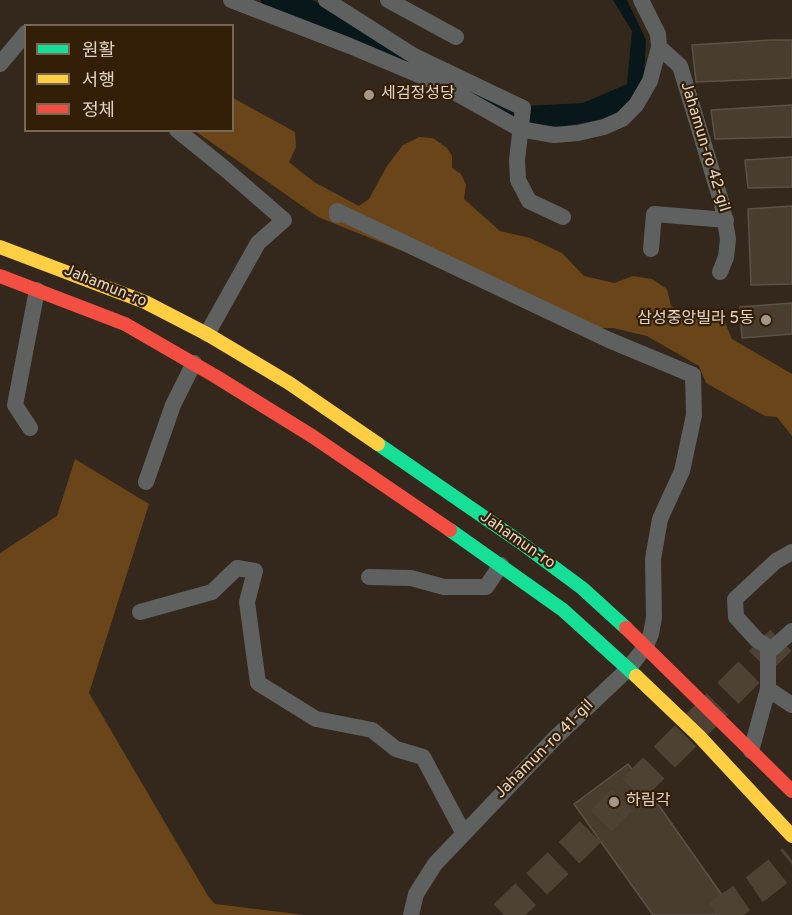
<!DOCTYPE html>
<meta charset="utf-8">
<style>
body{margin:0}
#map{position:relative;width:792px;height:915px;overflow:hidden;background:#34281c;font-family:Overpass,"Noto Sans KR",sans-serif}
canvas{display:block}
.legend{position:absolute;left:24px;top:24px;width:210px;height:108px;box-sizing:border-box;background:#331f07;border:2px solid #786753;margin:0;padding:8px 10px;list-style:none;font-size:18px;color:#e0d3c5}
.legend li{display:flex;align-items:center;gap:12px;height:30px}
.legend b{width:30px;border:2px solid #786753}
</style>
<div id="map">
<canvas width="792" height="915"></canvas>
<ul class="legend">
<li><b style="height:8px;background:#16e098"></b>원활</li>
<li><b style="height:8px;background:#ffcf43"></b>서행</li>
<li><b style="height:8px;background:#f24e42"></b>정체</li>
</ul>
</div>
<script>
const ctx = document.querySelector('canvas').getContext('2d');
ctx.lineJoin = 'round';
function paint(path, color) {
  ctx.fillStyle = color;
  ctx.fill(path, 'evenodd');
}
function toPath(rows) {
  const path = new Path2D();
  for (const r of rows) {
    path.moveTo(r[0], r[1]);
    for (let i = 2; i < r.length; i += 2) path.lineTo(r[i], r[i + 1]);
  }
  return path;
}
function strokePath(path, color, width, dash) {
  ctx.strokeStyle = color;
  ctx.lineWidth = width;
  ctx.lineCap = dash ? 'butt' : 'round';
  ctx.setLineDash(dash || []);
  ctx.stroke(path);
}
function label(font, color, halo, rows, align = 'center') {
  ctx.font = font + ' Overpass,"Noto Sans KR",sans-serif';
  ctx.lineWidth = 4.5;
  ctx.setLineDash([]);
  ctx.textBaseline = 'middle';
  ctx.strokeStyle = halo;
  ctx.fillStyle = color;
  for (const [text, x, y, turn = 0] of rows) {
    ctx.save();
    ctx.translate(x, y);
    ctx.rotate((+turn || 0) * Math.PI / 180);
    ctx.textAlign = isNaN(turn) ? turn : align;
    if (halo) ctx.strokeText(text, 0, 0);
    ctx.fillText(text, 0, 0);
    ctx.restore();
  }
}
const green = toPath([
 [233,98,295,132,296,147,289,162,314,182,359,206,369,199,387,166,403,145,419,137,433,138,447,148,452,156,452,168,461,174,466,185,464,199,500,231,530,238,562,253,584,276,614,283,633,276,652,279,667,289,671,306,691,315,720,311,732,339,792,374,792,436,777,417,765,416,706,383,699,366,647,336,613,328,593,328,318,217,195,131,232,130],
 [75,459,149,504,89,693,208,896,215,904,305,915,0,915,0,553,57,516]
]);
const water = toPath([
 [267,0,312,0,527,106,583,103,627,84,632,31,613,0,627,0,646,40,644,77,630,106,609,118,560,127,523,123,382,47,362,30,325,27]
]);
const river = toPath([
 [273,0,336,27,429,72]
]);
const building = toPath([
 [771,40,792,40,792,78,696,82,692,45,771,40],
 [792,105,792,137,715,139,711,110,792,105],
 [792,157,792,187,748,188,745,160,792,157],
 [792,206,792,284,751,285,748,209,792,206],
 [792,303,792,334,742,338,740,307,792,303],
 [628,764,655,800,736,915,653,915,574,804,628,764]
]);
const highwayTunnel = toPath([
 [504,915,574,848,788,633],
 [717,915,758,887,792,860]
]);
const street = toPath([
 [231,0,350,46,440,84,520,129,554,135,578,133,604,127,622,119,636,105,650,81,659,47,658,34,641,0],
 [326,0,414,56,523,108,517,160,518,180,529,201,563,217],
 [388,0,456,37],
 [659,47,680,66,722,204,728,239,726,257,720,272],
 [0,64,26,33],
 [177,130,224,168,284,220,258,243,207,334],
 [337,215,337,211,609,340,693,375,694,415,682,471,660,519,653,559,654,617,651,634,646,646,628,669,555,738,435,864,416,894,411,915],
 [651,249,654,214,726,220],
 [30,428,15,405,37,290],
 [146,482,173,405,194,363],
 [792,552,776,561,735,599,736,617,757,640,772,649,792,631],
 [369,577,411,578,444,587,486,587,501,565],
 [140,612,212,592,237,568,255,571,247,602,258,683,316,719,372,730,396,749,423,757,464,834],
 [768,647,768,689,792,705],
 [751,751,768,689]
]);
const fast = toPath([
 [378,444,520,542,582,588,626,628],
 [450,530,563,610,636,676]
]);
const slow = toPath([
 [0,247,145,302,207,334,289,383,378,444],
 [636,676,699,736,792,836]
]);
const jam = toPath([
 [0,276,125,324,215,376,312,436,450,530],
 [626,628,792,791]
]);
const markers = [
 [369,95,6,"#a4978a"],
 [766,320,6,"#a4978a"],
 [614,802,6,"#a4978a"]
];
const poiNames = [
 ["세검정성당",381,95],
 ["삼성중앙빌라 5동",754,320,"right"],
 ["하림각",626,802]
];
const streetNames = [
 ["Jahamun-ro 42-gil",704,147,73],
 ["Jahamun-ro",105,287,22],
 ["Jahamun-ro",517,541,35],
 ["Jahamun-ro 41-gil",545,750,-45]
];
paint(green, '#6a4519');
paint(water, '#081719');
strokePath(river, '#081719', 24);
paint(building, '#493d2f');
strokePath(building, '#5d5248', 1.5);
strokePath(highwayTunnel, '#4e4235', 30, [30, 15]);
strokePath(street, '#5e6160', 16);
strokePath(fast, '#16e098', 14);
strokePath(slow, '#ffcf43', 14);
strokePath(jam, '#f24e42', 14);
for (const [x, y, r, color] of markers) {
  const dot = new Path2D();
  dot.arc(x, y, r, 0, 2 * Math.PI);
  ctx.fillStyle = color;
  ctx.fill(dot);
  strokePath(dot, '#331f07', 2);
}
label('16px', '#e0d3c5', '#331f07', poiNames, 'left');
label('16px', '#e0d3c5', '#331f07', streetNames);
</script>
